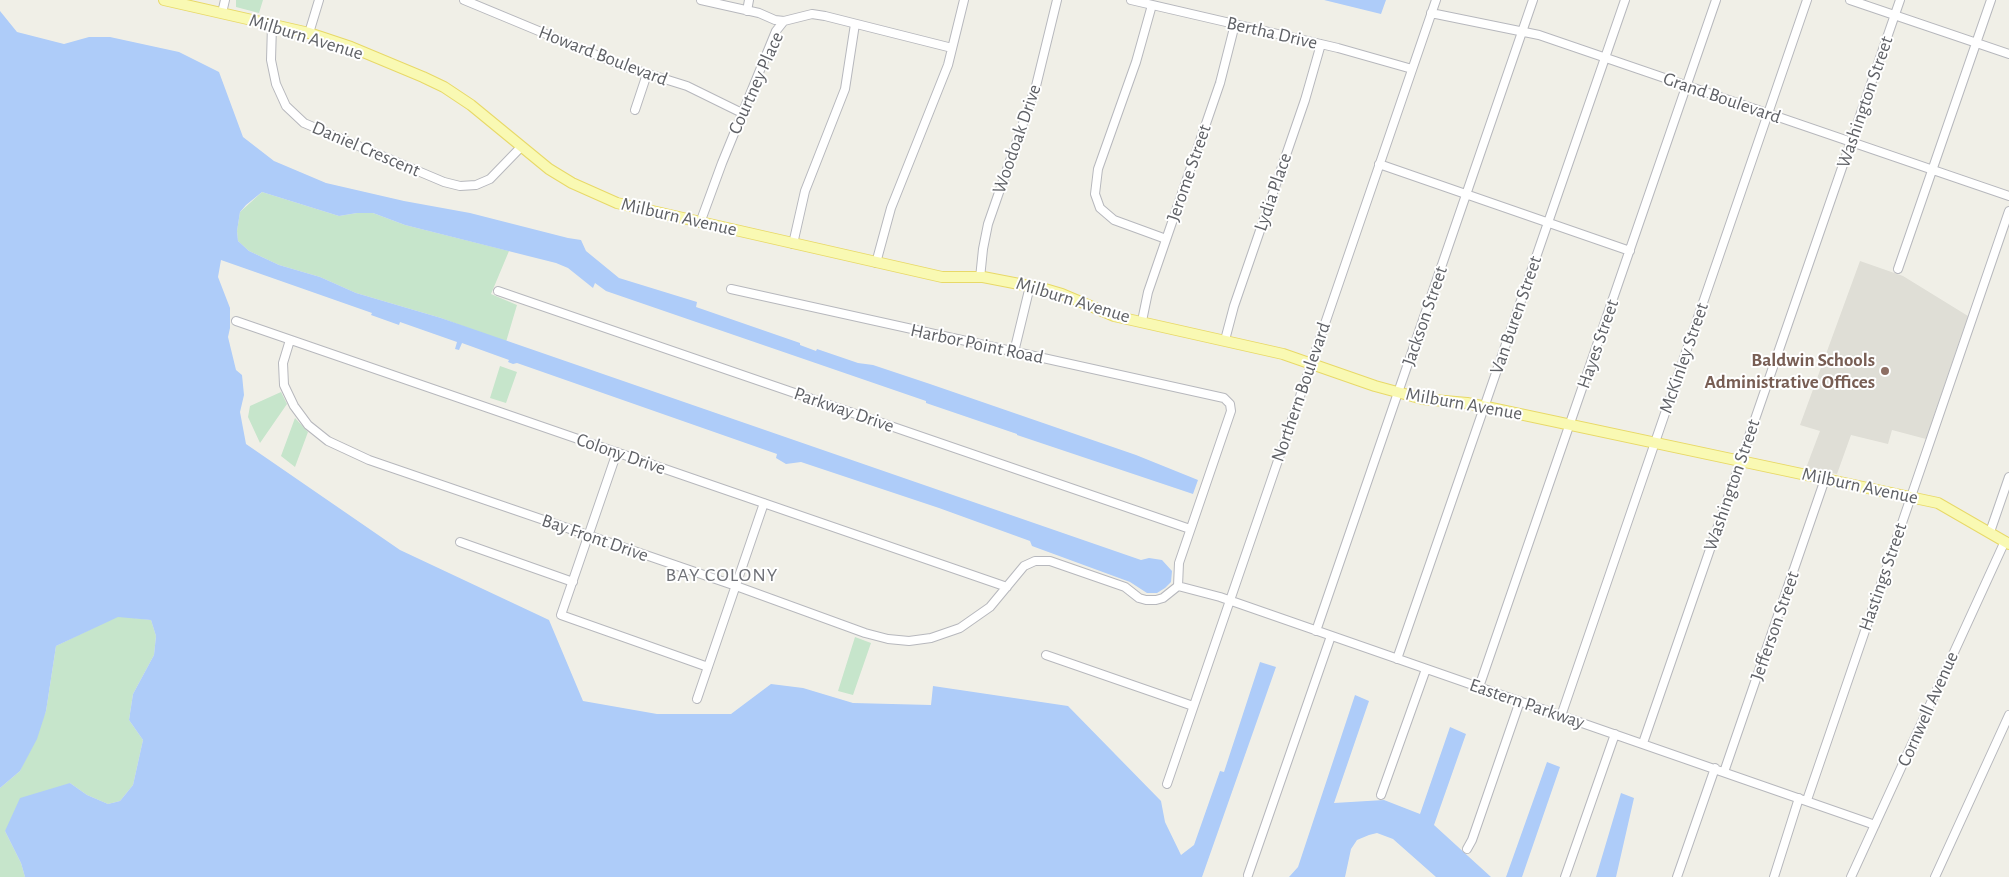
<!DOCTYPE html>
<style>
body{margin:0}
canvas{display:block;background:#f0efe7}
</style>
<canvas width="2009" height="877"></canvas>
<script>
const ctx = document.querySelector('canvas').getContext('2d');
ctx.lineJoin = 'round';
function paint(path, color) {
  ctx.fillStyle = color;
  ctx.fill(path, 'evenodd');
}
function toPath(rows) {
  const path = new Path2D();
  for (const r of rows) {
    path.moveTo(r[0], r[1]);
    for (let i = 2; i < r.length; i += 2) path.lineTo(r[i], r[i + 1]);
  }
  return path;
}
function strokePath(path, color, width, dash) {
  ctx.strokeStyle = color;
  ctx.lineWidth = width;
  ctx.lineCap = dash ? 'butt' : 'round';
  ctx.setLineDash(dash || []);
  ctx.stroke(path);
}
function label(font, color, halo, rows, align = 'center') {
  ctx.font = font + ' "Alegreya Sans",sans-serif';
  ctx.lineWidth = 4;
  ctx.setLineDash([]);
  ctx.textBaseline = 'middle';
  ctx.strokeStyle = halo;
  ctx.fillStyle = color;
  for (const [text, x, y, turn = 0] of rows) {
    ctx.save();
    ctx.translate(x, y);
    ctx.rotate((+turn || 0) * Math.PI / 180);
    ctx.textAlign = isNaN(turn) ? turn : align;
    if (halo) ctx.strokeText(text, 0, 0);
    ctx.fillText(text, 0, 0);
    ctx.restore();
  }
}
const education = toPath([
 [1860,261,1903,276,1968,316,1926,439,1892,430,1888,444,1851,435,1837,474,1806,468,1820,431,1800,425]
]);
const green = toPath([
 [236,0,263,0,259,13,236,7],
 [262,192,339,216,357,213,373,213,405,225,509,251,491,294,517,305,506,342,441,318,356,293,320,277,279,265,249,251,238,241,237,231,240,212],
 [500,366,517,372,506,403,490,398],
 [281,392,287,404,260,443,248,417,250,406],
 [295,418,308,432,295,467,281,456],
 [118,616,151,620,156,636,154,655,133,694,129,720,143,740,133,785,120,801,108,804,87,795,70,783,5,831,21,863,25,877,0,877,0,788,20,771,46,711,56,646],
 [855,637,871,643,853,695,838,691]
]);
const water = toPath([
 [1324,0,1386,0,1381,14],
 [0,11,17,32,64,44,89,37,110,37,179,52,219,72,243,137,274,161,326,183,404,201,470,213,568,238,581,240,586,251,619,278,697,302,696,307,800,343,800,345,816,351,817,349,858,363,873,365,930,384,1136,455,1198,480,1193,494,1017,435,1017,434,926,403,926,401,606,291,595,283,593,288,568,268,556,263,405,225,373,213,357,213,339,216,262,192,246,205,240,212,237,231,238,241,249,251,279,265,320,277,356,293,441,318,1141,560,1149,558,1162,560,1172,571,1171,582,1165,588,1157,593,1147,593,1130,582,1032,546,1030,541,939,508,801,462,786,464,776,458,777,454,517,363,513,364,508,362,509,360,462,343,459,350,455,349,457,342,400,322,399,325,371,315,372,313,221,260,218,277,230,308,230,328,228,337,236,370,242,375,244,395,240,412,246,444,400,550,549,620,583,701,657,714,731,714,771,684,803,688,853,703,931,705,933,686,1068,706,1161,801,1165,822,1181,855,1194,845,1220,771,1224,772,1260,662,1276,667,1202,877,25,877,21,863,5,831,20,798,70,783,87,795,108,804,120,801,133,785,143,740,129,720,133,694,154,655,156,636,151,620,118,617,56,646,46,711,37,739,20,771,0,788],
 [1355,695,1369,701,1334,803,1384,800,1420,814,1450,727,1466,734,1434,825,1491,877,1436,877,1393,839,1377,833,1369,835,1357,840,1351,849,1345,877,1289,877,1298,867],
 [1547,762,1560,767,1522,877,1506,877],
 [1621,793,1634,798,1616,877,1596,877]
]);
const minor = toPath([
 [464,0,623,66,687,86,742,113],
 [701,0,759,13,775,20,784,21],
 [1131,0,1338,48,1412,69],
 [1850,0,2009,54],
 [1152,5,1136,62,1098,169,1095,194,1100,208,1114,220,1166,239],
 [747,11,749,0],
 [222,13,225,0],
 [1431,13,1539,35,2009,196],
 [272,25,271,60,276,84,286,106,304,123,444,182,460,186,476,185,490,179,521,147],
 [309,33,319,0],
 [635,110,647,74],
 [1379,164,1630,251],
 [700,223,722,163,776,31,784,21,812,14,825,16,952,48],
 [793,244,805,191,845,89,855,24],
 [876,263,891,208,948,65,964,0],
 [1898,269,1991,0],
 [980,278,983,249,988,224,1036,86,1057,0],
 [731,289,1224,398,1230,404,1231,411,1179,563,1178,586],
 [498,291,1190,529],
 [236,321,1007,587],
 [1142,321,1148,292,1220,83,1235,24],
 [290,340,283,363,284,385,294,406,308,425,328,441,369,460,736,586,865,633,888,639,909,641,931,638,960,628,990,607,1024,566,1035,561,1050,561,1125,587,1139,598,1146,600,1156,600,1163,598,1178,586],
 [1225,340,1234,306,1305,100,1321,44],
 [1014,352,1030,286],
 [617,452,561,615,708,667],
 [1990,532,2009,477],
 [460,542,573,582],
 [1178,586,1220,597,1875,825],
 [1316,631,1533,0],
 [1046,655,1193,706],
 [1397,659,1625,0],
 [1479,687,1716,0],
 [697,699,764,503],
 [1561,716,1807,0],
 [1643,743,1900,0],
 [1724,772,1825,479],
 [1167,784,1436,0],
 [1381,795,1426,669],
 [1807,800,2009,211],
 [1467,849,1472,840,1520,701],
 [1248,875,1331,636],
 [1565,877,1615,734],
 [1677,877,1715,768],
 [1774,877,1799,798],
 [1851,877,2005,541],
 [1935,877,2009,715]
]);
const major = toPath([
 [164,0,309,33,351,47,423,77,444,87,471,105,549,169,572,183,617,203,942,277,983,277,1045,289,1062,294,1114,316,1283,354,1375,386,1423,399,1467,403,1496,409,1938,503,2009,544]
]);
const markers = [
 [1885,371,5,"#8d6e63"]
];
const streetNames = [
 ["Bertha Drive",1272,33,13],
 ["Milburn Avenue",306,37,17],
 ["Howard Boulevard",603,56,21],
 ["Courtney Place",756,83,-66],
 ["Grand Boulevard",1722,98,19],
 ["Washington Street",1865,102,-71],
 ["Woodoak Drive",1017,139,-71],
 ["Daniel Crescent",366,149,23],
 ["Jerome Street",1189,173,-71],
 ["Lydia Place",1273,192,-71],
 ["Milburn Avenue",679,217,13],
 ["Milburn Avenue",1073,300,17],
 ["Van Buren Street",1516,315,-71],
 ["Jackson Street",1425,316,-71],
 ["Harbor Point Road",977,344,12],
 ["Hayes Street",1598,344,-71],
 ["McKinley Street",1684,358,-71],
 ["Northern Boulevard",1301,392,-71],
 ["Milburn Avenue",1464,404,10],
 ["Parkway Drive",844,410,19],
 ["Colony Drive",621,454,19],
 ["Washington Street",1732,485,-71],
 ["Milburn Avenue",1860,486,12],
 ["Bay Front Drive",595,538,19],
 ["Hastings Street",1883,577,-71],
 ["Jefferson Street",1775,626,-71],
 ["Eastern Parkway",1527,704,19],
 ["Cornwell Avenue",1928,709,-66]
];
const educationNames = [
 ["Baldwin Schools",1875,360],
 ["Administrative Offices",1875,382]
];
const neighbourhoodNames = [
 ["BAY COLONY",722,575]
];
paint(education, '#dfded6');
paint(green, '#c6e5cb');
paint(water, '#aeccf9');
strokePath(minor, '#b7b8bd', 10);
strokePath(major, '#e8d968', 12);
strokePath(minor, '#fff', 8);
strokePath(major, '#f9f9b3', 10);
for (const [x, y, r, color] of markers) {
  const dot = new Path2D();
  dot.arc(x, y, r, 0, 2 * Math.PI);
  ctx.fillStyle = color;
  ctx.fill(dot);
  strokePath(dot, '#fff', 2);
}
label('19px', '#5f6166', '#fff', streetNames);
label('bold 19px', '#785e54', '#fff', educationNames, 'right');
ctx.letterSpacing = '1px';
label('20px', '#707278', '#fff', neighbourhoodNames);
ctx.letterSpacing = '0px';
</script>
